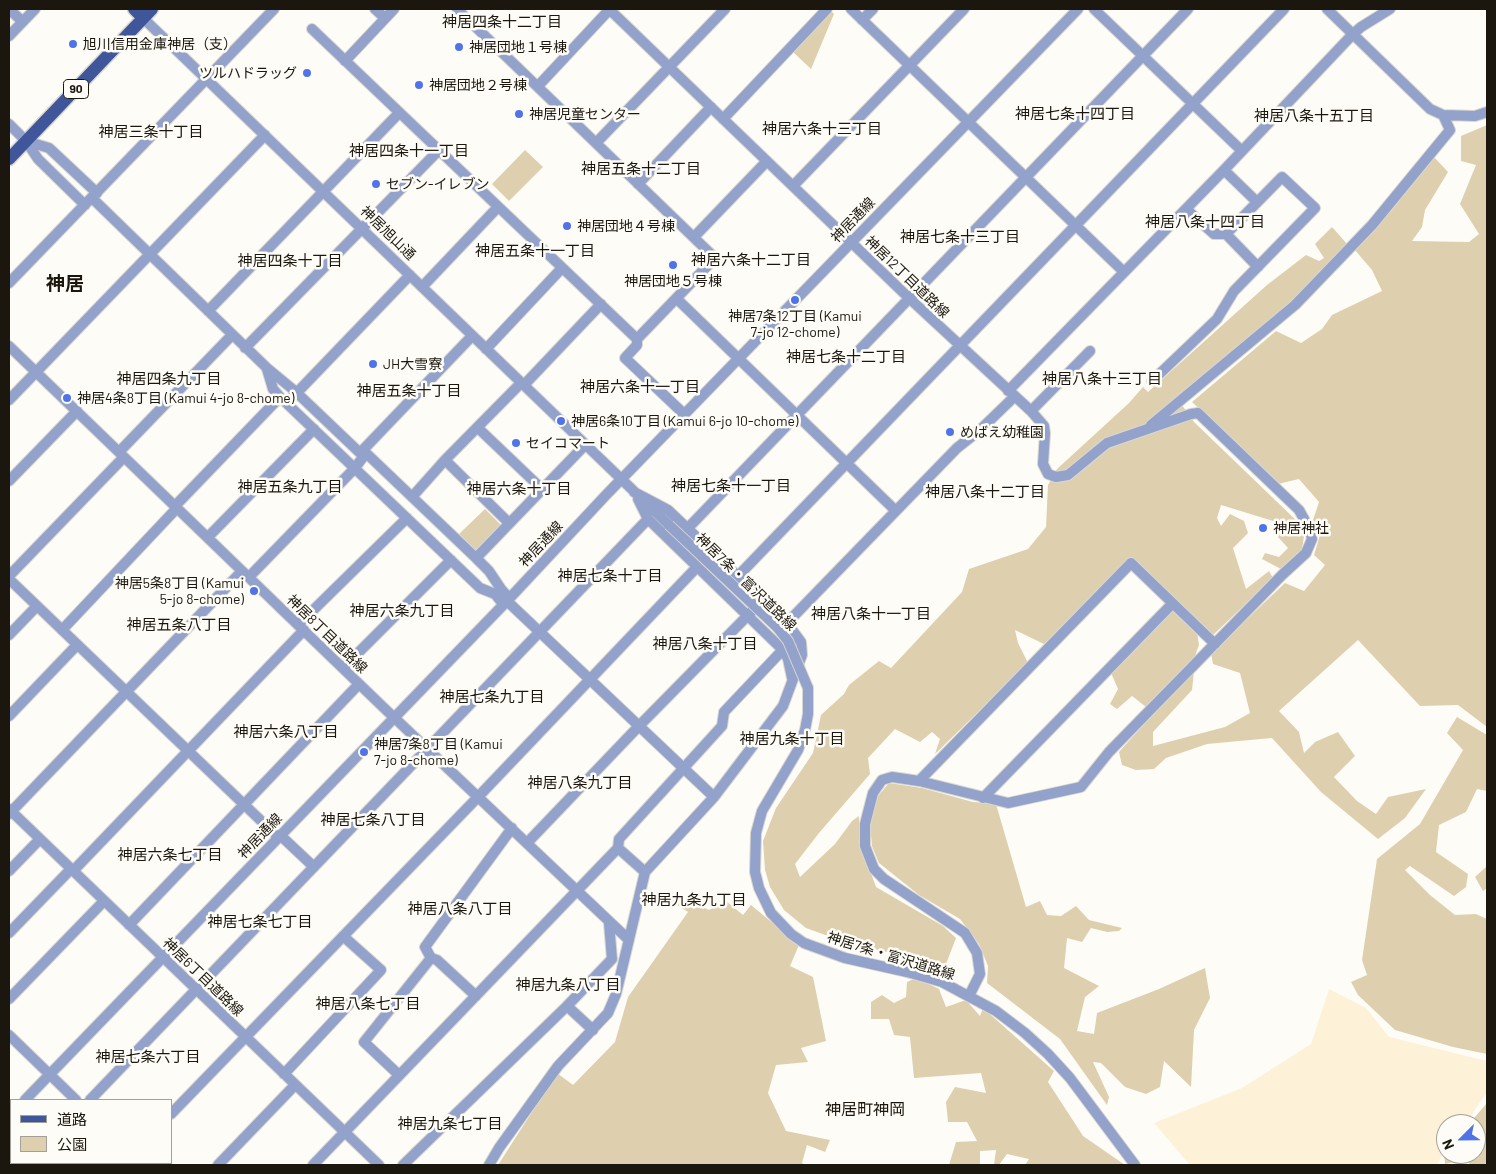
<!DOCTYPE html>
<meta charset="utf-8">
<style>
body{margin:0}
#map{position:relative;width:1496px;height:1174px;overflow:hidden;background:#fefcf6;font-family:Barlow,"Noto Sans JP",sans-serif}
canvas{display:block}
.frame{position:absolute;inset:0;border:10px solid #1b170e;pointer-events:none}
.legend{position:absolute;left:10px;top:1099px;width:162px;height:65px;box-sizing:border-box;background:#fefcf6;border:1px solid #a3a099;margin:0;padding:6px 9px;list-style:none;font-size:15px;color:#1b170e}
.legend li{display:flex;align-items:center;gap:10px;height:25px}
.legend b{width:25px;border:1px solid #a3a099}
.north{position:absolute;left:1436px;top:1114px;width:50px;height:50px;box-sizing:border-box;background:#fefcf6;border:1px solid #a3a099;border-radius:50%;rotate:247deg;font-size:14px;font-weight:700;line-height:20px;text-align:center;color:#1b170e}
.north::after{content:'';display:block;margin:auto;width:18px;height:22px;background:#5073e7;clip-path:polygon(50% 0,100% 100%,50% 72%,0 100%)}
</style>
<div id="map">
<canvas width="1496" height="1174"></canvas>
<div class="frame"></div>
<ul class="legend">
<li><b style="height:6px;background:#3f569b"></b>道路</li>
<li><b style="height:14px;background:#ded0ae"></b>公園</li>
</ul>
<div class="north">N</div>
</div>
<script>
const ctx = document.querySelector('canvas').getContext('2d');
ctx.lineJoin = 'round';
function paint(path, color) {
  ctx.fillStyle = color;
  ctx.fill(path, 'evenodd');
}
function toPath(rows) {
  const path = new Path2D();
  for (const r of rows) {
    path.moveTo(r[0], r[1]);
    for (let i = 2; i < r.length; i += 2) path.lineTo(r[i], r[i + 1]);
  }
  return path;
}
function strokePath(path, color, width, dash) {
  ctx.strokeStyle = color;
  ctx.lineWidth = width;
  ctx.lineCap = dash ? 'butt' : 'round';
  ctx.setLineDash(dash || []);
  ctx.stroke(path);
}
function label(font, color, halo, rows, align = 'center') {
  ctx.font = font + ' Barlow,"Noto Sans JP",sans-serif';
  ctx.lineWidth = 5;
  ctx.setLineDash([]);
  ctx.textBaseline = 'middle';
  ctx.strokeStyle = halo;
  ctx.fillStyle = color;
  for (const [text, x, y, turn = 0] of rows) {
    ctx.save();
    ctx.translate(x, y);
    ctx.rotate((+turn || 0) * Math.PI / 180);
    ctx.textAlign = isNaN(turn) ? turn : align;
    if (halo) ctx.strokeText(text, 0, 0);
    ctx.fillText(text, 0, 0);
    ctx.restore();
  }
}
const built = toPath([
 [1329,989,1366,1008,1389,1037,1487,1061,1487,1092,1465,1124,1446,1124,1446,1151,1436,1165,1190,1165,1154,1123,1242,1088,1311,1044]
]);
const green = toPath([
 [831,11,834,14,811,69,793,52],
 [1487,125,1487,727,1458,705,1420,706,1358,640,1279,711,1299,732,1304,753,1315,742,1338,732,1355,756,1334,777,1357,801,1376,814,1388,797,1426,789,1405,818,1378,839,1321,792,1272,738,1207,744,1166,758,1154,769,1136,770,1122,765,1119,752,1163,703,1157,695,1146,707,1132,696,1117,709,1110,704,1118,689,1111,673,1171,611,1152,588,1133,559,1044,644,1015,630,1018,643,1028,663,935,754,940,739,932,732,920,742,895,729,868,758,870,774,819,833,795,864,800,877,835,844,852,821,859,816,860,843,876,887,943,926,956,938,946,964,853,945,806,928,784,910,770,887,765,870,763,841,776,808,813,753,821,715,844,694,849,685,879,661,891,668,962,592,969,569,1028,549,1046,527,1048,485,1057,469,1129,403,1143,387,1148,392,1267,285,1306,255,1319,261,1324,258,1315,244,1332,227,1348,245,1292,302,1177,398,1194,422,1300,524,1304,536,1302,550,1281,569,1262,559,1265,553,1279,557,1288,548,1278,537,1283,524,1221,505,1217,518,1221,526,1230,514,1244,521,1248,533,1233,548,1246,589,1269,571,1273,578,1213,635,1195,619,1199,645,1196,653,1192,690,1153,732,1153,746,1225,727,1250,713,1240,673,1213,664,1211,653,1285,583,1304,591,1325,565,1314,555,1320,535,1312,523,1319,502,1299,479,1278,484,1192,402,1276,331,1301,343,1322,329,1332,315,1382,291,1372,270,1354,249,1391,211,1434,157,1448,172,1425,210,1422,227,1412,241,1469,242,1479,234,1460,204,1476,165,1461,161,1461,136],
 [525,150,543,167,509,201,492,184],
 [485,509,501,525,475,551,459,534],
 [1457,717,1487,735,1487,791,1477,789,1466,812,1439,825,1436,852,1468,874,1466,887,1454,896,1410,866,1405,870,1430,895,1455,915,1476,914,1487,919,1487,1054,1453,1047,1395,1030,1358,995,1351,982,1367,975,1362,960,1377,859,1420,824,1463,750,1447,733],
 [889,783,922,788,973,802,996,804,1026,907,1040,901,1047,915,1061,916,1076,906,1089,920,1122,928,1119,931,1107,932,1091,928,1082,942,1067,938,1064,968,1099,986,1085,997,1077,1031,1094,1034,1097,1013,1159,989,1205,968,1210,998,1194,1030,1191,1087,1164,1061,1160,1087,1146,1094,1125,1087,1101,1063,1093,1062,1109,1097,1107,1105,1060,1039,987,983,988,966,979,944,960,919,919,895,879,863,872,846,870,824,878,796],
 [1487,866,1487,888,1483,891,1475,877],
 [672,893,709,910,726,901,743,915,751,905,799,945,790,966,813,977,826,1041,801,1048,808,1062,776,1065,768,1093,786,1131,830,1140,825,1152,807,1145,802,1163,805,1165,498,1165,557,1073,573,1085,615,1042,628,997,688,912,669,900],
 [916,978,939,989,946,1007,966,1000,980,1016,983,1008,1054,1071,1048,1082,1083,1136,1125,1165,1025,1165,1029,1159,1007,1154,999,1165,994,1165,996,1150,980,1151,980,1165,949,1165,956,1142,977,1141,967,1122,948,1122,946,1102,955,1087,986,1093,981,1073,914,1078,910,1037,894,1035,889,1019,871,1019,871,1002,882,995,894,1003,906,997,907,982],
 [1487,1103,1487,1165,1472,1165,1463,1160,1445,1164,1444,1153,1446,1151,1446,1154,1476,1154,1476,1124,1469,1124]
]);
const minor = toPath([
 [9,9,22,21],
 [375,9,385,18],
 [457,9,715,258,637,339,637,345,625,358,684,414],
 [609,9,909,298,1031,411,1044,426,1045,433,1043,464,1048,474,1056,477,1068,475,1107,443,1191,414,1198,413,1299,510,1309,528,1312,539,1306,553,1282,575,1109,752,1081,787,1008,803,919,781,892,777,882,780,873,793,865,824,865,846,874,869,884,879,965,933,977,953,980,974,969,996],
 [851,9,1124,272],
 [1094,9,1242,151],
 [1327,9,1430,109,1443,115,1475,116,1487,112],
 [143,18,669,525],
 [862,20,873,9],
 [312,29,637,339],
 [9,36,35,9],
 [345,61,394,9],
 [538,86,610,9],
 [723,119,827,9],
 [9,124,26,141,38,159,85,205],
 [26,141,49,148,97,193],
 [596,143,725,9],
 [1224,170,1257,202],
 [638,184,711,107],
 [793,186,964,9],
 [92,198,267,368,296,392,360,453,366,453,476,558,489,571,501,589,509,598],
 [1186,209,1214,234,1226,234,1258,267],
 [694,237,767,161],
 [9,283,274,9],
 [422,287,498,207],
 [677,299,896,511],
 [208,311,399,113],
 [9,346,383,707,629,940],
 [245,348,439,150],
 [486,349,562,268],
 [267,369,273,389,280,397,480,588,495,594,503,604],
 [1152,381,1217,319,1234,291,1315,208,1282,177,1226,234],
 [524,385,601,304],
 [1008,391,1224,170,1353,34,1361,27,1390,9],
 [9,400,265,135],
 [287,403,410,275],
 [1031,411,1090,351],
 [1151,425,1295,305,1372,225,1450,130,1443,115],
 [478,428,542,489],
 [119,452,232,335],
 [360,453,472,336],
 [445,460,509,523],
 [9,481,77,411],
 [412,497,445,460,521,383],
 [638,499,648,519,784,651,788,659,792,678],
 [175,506,280,397],
 [688,528,1188,9],
 [208,537,314,429],
 [476,558,585,445],
 [9,576,124,457],
 [738,576,1284,9],
 [249,577,355,468,366,453],
 [9,579,278,837],
 [507,601,714,797],
 [787,623,957,448,981,429,1014,397],
 [298,625,407,518],
 [62,630,177,508],
 [9,635,37,606],
 [343,668,451,560],
 [808,688,808,714,805,730,798,750,762,811,756,833,755,872,759,888,771,913,791,934,804,943,845,958,907,972,942,982,996,1011,1025,1033,1048,1054,1070,1078,1135,1165],
 [9,716,77,645],
 [919,781,1131,563,1215,644],
 [983,798,1172,604],
 [9,809,379,1165],
 [9,814,242,571],
 [280,835,314,867],
 [527,843,638,727,761,602],
 [618,848,619,839,722,726,724,712,793,639],
 [9,871,40,839],
 [73,871,304,630],
 [129,925,359,684],
 [9,933,71,869],
 [476,996,437,960,431,958,425,947,512,828],
 [9,999,104,901],
 [567,1006,593,1030],
 [9,1035,76,1100],
 [284,1074,381,970,343,936],
 [399,1075,364,1042,431,958],
 [25,1100,507,601,606,495,1078,9],
 [90,1100,648,519],
 [171,1114,478,797,697,567],
 [9,1117,11,1115],
 [141,1163,144,1165],
 [27,1165,30,1163],
 [122,1165,125,1163],
 [218,1165,295,1085],
 [313,1165,618,848,645,872],
 [403,1165,567,1006,612,959,609,923],
 [489,1165,499,1148,558,1066,608,1013,616,994,645,872,714,797,783,706,802,655,801,642,787,623,668,510,634,492]
]);
const major = toPath([
 [134,9,143,18],
 [9,159,152,9]
]);
const minorBridge = toPath([
 [669,525,777,627,788,641,808,688]
]);
const markers = [
 [73,44,5,"#5073e7"],
 [459,47,5,"#5073e7"],
 [307,73,5,"#5073e7"],
 [419,85,5,"#5073e7"],
 [519,114,5,"#5073e7"],
 [376,184,5,"#5073e7"],
 [567,226,5,"#5073e7"],
 [673,265,5,"#5073e7"],
 [795,300,5,"#5073e7"],
 [373,364,5,"#5073e7"],
 [67,398,5,"#5073e7"],
 [561,421,5,"#5073e7"],
 [950,432,5,"#5073e7"],
 [516,443,5,"#5073e7"],
 [1263,528,5,"#5073e7"],
 [254,591,5,"#5073e7"],
 [364,752,5,"#5073e7"]
];
const shields = [
 [76,89,25]
];
const shieldNames = [
 ["90",76,89]
];
const poiNames = [
 ["旭川信用金庫神居（支）",83,44],
 ["神居団地１号棟",469,47],
 ["ツルハドラッグ",297,73,"right"],
 ["神居団地２号棟",429,85],
 ["神居児童センター",529,114],
 ["セブン-イレブン",386,184],
 ["神居団地４号棟",577,226],
 ["神居団地５号棟",673,281,"center"],
 ["神居7条12丁目 (Kamui",795,316,"center"],
 ["7-jo 12-chome)",795,332,"center"],
 ["JH大雪寮",383,364],
 ["神居4条8丁目 (Kamui 4-jo 8-chome)",77,398],
 ["神居6条10丁目 (Kamui 6-jo 10-chome)",571,421],
 ["めばえ幼稚園",960,432],
 ["セイコマート",526,443],
 ["神居神社",1273,528],
 ["神居5条8丁目 (Kamui",244,583,"right"],
 ["5-jo 8-chome)",244,599,"right"],
 ["神居7条8丁目 (Kamui",374,744],
 ["7-jo 8-chome)",374,760]
];
const streetNames = [
 ["神居通線",853,220,-46],
 ["神居旭山通",388,233,44],
 ["神居12丁目道路線",907,277,44],
 ["神居通線",541,544,-47],
 ["神居7条・富沢道路線",746,582,44],
 ["神居8丁目道路線",327,634,44],
 ["神居通線",260,836,-46],
 ["神居7条・富沢道路線",891,956,17],
 ["神居6丁目道路線",203,977,44]
];
const neighbourhoodNames = [
 ["神居四条十二丁目",502,22],
 ["神居七条十四丁目",1075,114],
 ["神居八条十五丁目",1314,116],
 ["神居六条十三丁目",822,129],
 ["神居三条十丁目",151,132],
 ["神居四条十一丁目",409,151],
 ["神居五条十二丁目",641,169],
 ["神居八条十四丁目",1205,222],
 ["神居七条十三丁目",960,237],
 ["神居五条十一丁目",535,251],
 ["神居六条十二丁目",751,260],
 ["神居四条十丁目",290,261],
 ["神居七条十二丁目",846,357],
 ["神居四条九丁目",169,379],
 ["神居八条十三丁目",1102,379],
 ["神居六条十一丁目",640,387],
 ["神居五条十丁目",409,391],
 ["神居七条十一丁目",731,486],
 ["神居五条九丁目",290,487],
 ["神居六条十丁目",519,489],
 ["神居八条十二丁目",985,492],
 ["神居七条十丁目",610,576],
 ["神居六条九丁目",402,611],
 ["神居八条十一丁目",871,614],
 ["神居五条八丁目",179,625],
 ["神居八条十丁目",705,644],
 ["神居七条九丁目",492,697],
 ["神居六条八丁目",286,732],
 ["神居九条十丁目",792,739],
 ["神居八条九丁目",580,783],
 ["神居七条八丁目",373,820],
 ["神居六条七丁目",170,855],
 ["神居九条九丁目",694,900],
 ["神居八条八丁目",460,909],
 ["神居七条七丁目",260,922],
 ["神居九条八丁目",568,985],
 ["神居八条七丁目",368,1004],
 ["神居七条六丁目",148,1057],
 ["神居九条七丁目",450,1124]
];
const quarterNames = [
 ["神居町神岡",865,1110]
];
const districtNames = [
 ["神居",65,284]
];
paint(built, '#fdf2d7');
paint(green, '#ded0ae');
strokePath(minor, '#dad7d1', 12);
strokePath(major, '#dad7d1', 15);
strokePath(minor, '#92a2ca', 10);
strokePath(major, '#3f569b', 12);
strokePath(minorBridge, '#dad7d1', 12, []);
strokePath(minorBridge, '#92a2ca', 10);
for (const [x, y, r, color] of markers) {
  const dot = new Path2D();
  dot.arc(x, y, r, 0, 2 * Math.PI);
  ctx.fillStyle = color;
  ctx.fill(dot);
  strokePath(dot, '#fefcf6', 2);
}
for (const [x, y, w] of shields) {
  const box = new Path2D();
  box.roundRect(x - w / 2, y - 9.5, w, 19, 4);
  ctx.fillStyle = '#fefcf6';
  ctx.fill(box);
  strokePath(box, '#1b170e', 1);
}
label('bold 12px', '#1b170e', null, shieldNames);
label('14px', '#1b170e', '#fefcf6', poiNames, 'left');
label('14px', '#1b170e', '#fefcf6', streetNames);
label('15px', '#1b170e', '#fefcf6', neighbourhoodNames);
label('16px', '#1b170e', '#fefcf6', quarterNames);
label('bold 19px', '#1b170e', '#fefcf6', districtNames);
</script>
